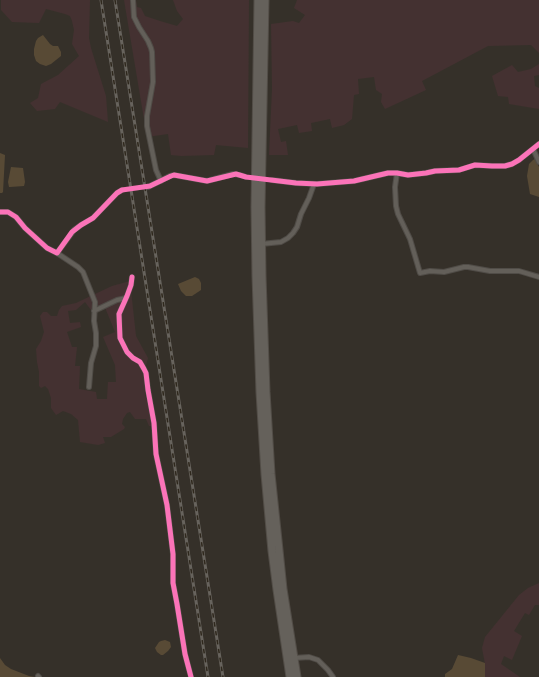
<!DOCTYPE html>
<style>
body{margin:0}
canvas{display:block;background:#353029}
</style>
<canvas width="539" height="677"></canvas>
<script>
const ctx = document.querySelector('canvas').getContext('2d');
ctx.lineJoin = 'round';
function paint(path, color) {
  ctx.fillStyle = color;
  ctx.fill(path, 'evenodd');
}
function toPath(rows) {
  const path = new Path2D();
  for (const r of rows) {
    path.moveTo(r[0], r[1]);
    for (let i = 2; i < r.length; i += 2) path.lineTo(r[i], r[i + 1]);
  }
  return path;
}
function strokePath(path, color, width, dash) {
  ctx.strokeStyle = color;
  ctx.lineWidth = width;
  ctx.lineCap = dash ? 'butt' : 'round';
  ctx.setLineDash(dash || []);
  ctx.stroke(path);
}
const green = toPath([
 [1,0,90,0,89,38,91,48,106,96,108,122,60,102,55,109,37,111,30,103,38,98,41,84,58,75,79,56,72,44,74,30,72,21,70,16,65,14,46,9,39,23,12,22,1,10],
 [124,0,136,0,137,7,141,8,145,16,160,21,177,26,183,19,177,11,173,0,249,0,248,148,216,145,214,155,181,156,171,155,168,134,147,137],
 [297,0,539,0,539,53,531,45,488,46,422,81,426,90,385,109,381,102,382,94,376,90,374,77,358,79,359,94,354,95,352,119,344,125,332,128,330,119,311,123,312,131,299,133,297,125,278,129,281,142,286,141,288,155,269,155,272,89,271,24,293,21,299,23,305,15,294,8],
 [539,64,539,75,534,76,535,86,539,88,539,109,509,104,508,97,498,96,492,76,512,65,518,72,531,69],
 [130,281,136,336,148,358,144,372,145,395,152,416,152,426,149,426,146,419,135,419,130,412,127,413,123,419,122,424,125,427,124,429,111,437,103,437,105,443,98,445,80,442,78,420,71,414,63,411,56,415,51,408,51,398,48,389,45,386,41,388,39,386,39,372,37,362,36,349,41,341,44,332,40,316,43,312,47,312,51,316,57,316,59,310,62,306,76,303,112,286],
 [85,302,91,310,104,305,115,332,103,337,115,365,116,382,108,382,107,399,97,399,96,392,79,389,80,366,75,366,77,347,72,347,67,332,81,327,80,322,70,323,68,311,76,310],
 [539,583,539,605,535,605,529,615,525,613,514,631,522,636,512,660,504,656,501,664,520,677,485,677,485,664,482,648,485,637,519,595,528,588]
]);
const water = toPath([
 [43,35,50,44,53,46,58,46,61,52,61,56,51,64,46,66,40,64,36,61,34,55,34,49,36,41,38,38],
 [0,153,5,155,3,192,2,193,0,193],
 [535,159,539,167,539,197,530,194,527,176,529,164,533,160],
 [11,167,23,168,25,182,24,186,10,187,9,187,8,182],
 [195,277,199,279,201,283,201,290,192,296,186,296,181,291,178,284],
 [165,640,170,642,171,647,168,651,163,655,161,655,157,652,155,648,159,642,161,641],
 [458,655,471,658,485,663,485,677,445,677,445,674,452,669],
 [0,658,5,665,11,669,29,676,35,677,0,677]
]);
const minorTunnel = toPath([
 [246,177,272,180],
 [122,190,148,187]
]);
const minor = toPath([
 [133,0,134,17,139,27,148,41,151,48,152,52,153,82,147,116,147,126,156,170,161,181],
 [533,149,539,162],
 [397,173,395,187,396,206,398,214,410,239,420,273,430,271,444,272,464,267,468,267,490,271,519,271,539,277],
 [272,180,296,183,317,184,354,181,388,173,397,173,408,175,426,173,435,171,459,170,475,165,492,166,505,166,512,164,519,160,539,144],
 [148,187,170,176,174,175,207,181,233,174,240,175,246,177],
 [0,212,8,212,16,217,25,228,47,248,57,253,74,230,81,225,93,218,117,193,122,190],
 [261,244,281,242,288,238,293,233,297,227,301,214,309,198,314,184],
 [57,253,78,267,83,272,95,302,94,321,96,333,96,346,91,363,89,387],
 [132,277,131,285,127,296,119,314,120,338,127,352,133,358,140,362,144,369,146,373,148,390,154,423,156,454,167,505,173,554,173,583,177,604,185,654,191,677],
 [94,311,117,300,126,298],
 [294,658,309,657,318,660,328,670,333,677],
 [38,676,39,677]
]);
const primary = toPath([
 [258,0,255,207,256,276,260,392,265,474,272,551,277,590,290,677],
 [265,0,261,207,262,276,266,392,271,474,279,550,283,589,297,677]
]);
const rail = toPath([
 [101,0,208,677],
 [115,0,223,677]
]);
const cycleway = toPath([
 [0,212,8,212,16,217,25,228,47,248,57,253,72,232,81,225,93,218,117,193,122,190,150,186,171,176,174,175,207,181,236,174,246,177,296,183,317,184,354,181,388,173,397,173,408,175,426,173,435,171,459,170,475,165,492,166,505,166,512,164,519,160,539,144],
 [132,277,131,285,127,296,119,314,120,338,127,352,133,358,140,362,144,369,146,373,148,390,154,423,156,454,167,505,173,554,173,583,177,604,185,654,191,677]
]);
paint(green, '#443131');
paint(water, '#584a35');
strokePath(minorTunnel, '#4b453e', 4, [4, 2]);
strokePath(minor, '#504c47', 6);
strokePath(primary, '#524d47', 9);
strokePath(minor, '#635f59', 4);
strokePath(primary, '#65615b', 7);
strokePath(rail, '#67635d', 3);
strokePath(rail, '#2f281d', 1.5, [4.5]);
strokePath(cycleway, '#fb73b8', 5);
</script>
